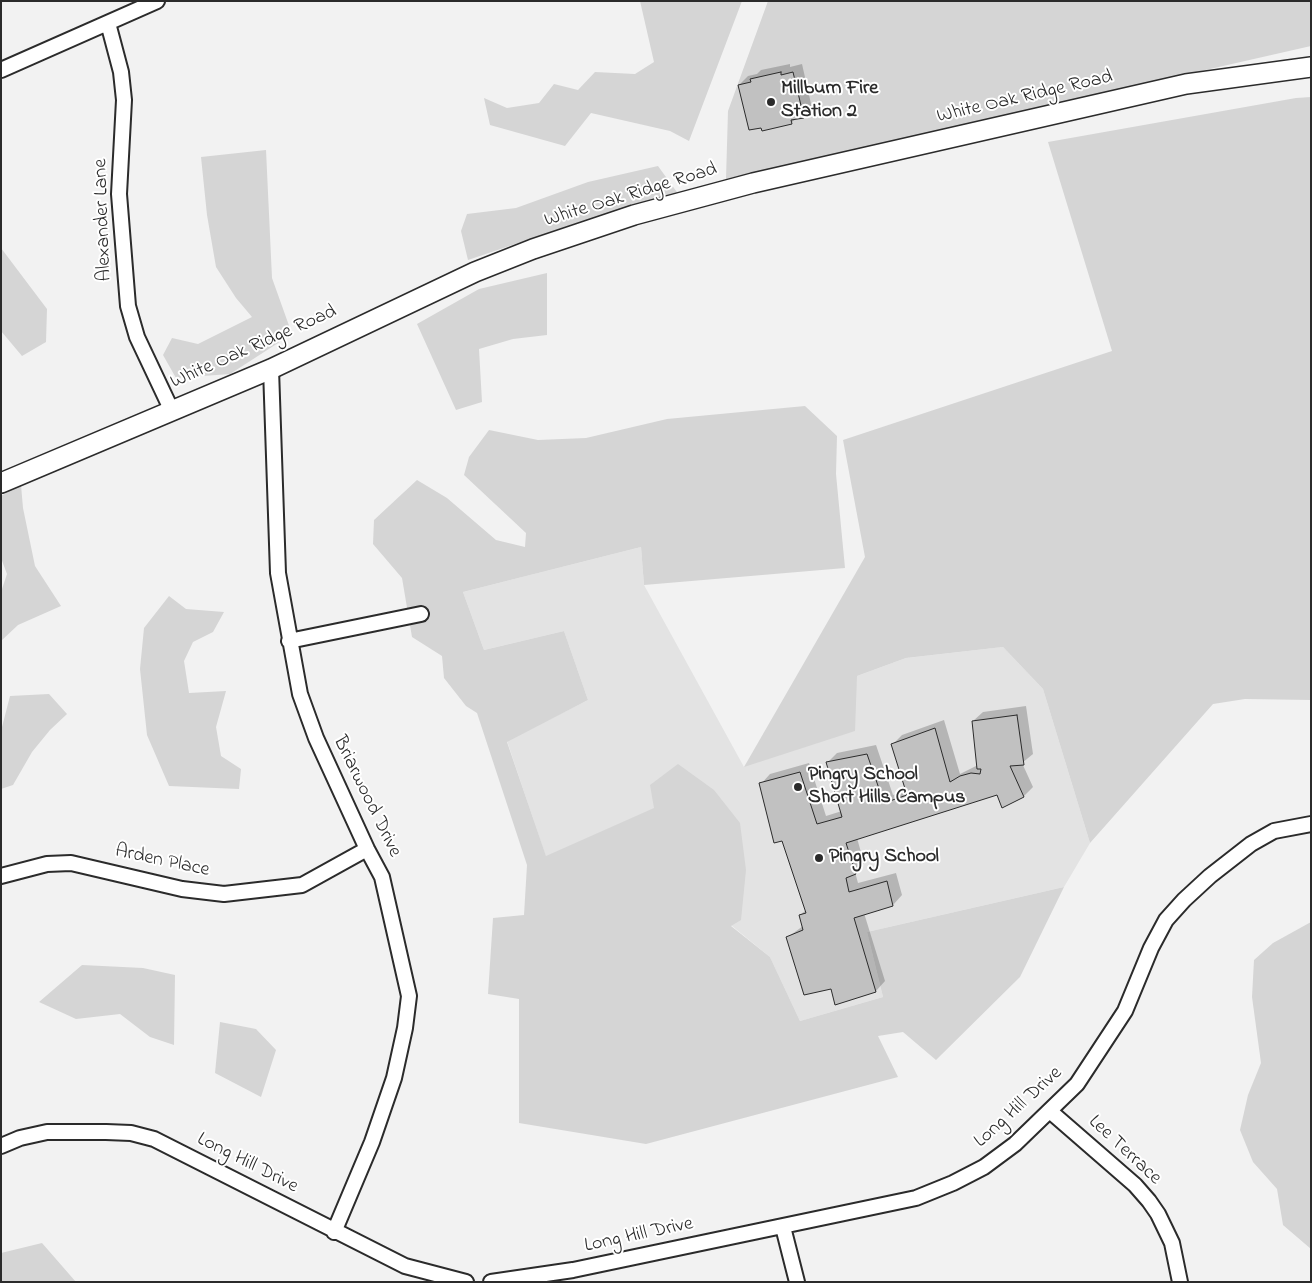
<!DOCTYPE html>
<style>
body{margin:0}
#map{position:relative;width:1312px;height:1283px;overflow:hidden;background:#f2f2f2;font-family:"Indie Flower",sans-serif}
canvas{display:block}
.frame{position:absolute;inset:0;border:2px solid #2b2b2b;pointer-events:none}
</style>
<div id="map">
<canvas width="1312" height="1283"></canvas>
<div class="frame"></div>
</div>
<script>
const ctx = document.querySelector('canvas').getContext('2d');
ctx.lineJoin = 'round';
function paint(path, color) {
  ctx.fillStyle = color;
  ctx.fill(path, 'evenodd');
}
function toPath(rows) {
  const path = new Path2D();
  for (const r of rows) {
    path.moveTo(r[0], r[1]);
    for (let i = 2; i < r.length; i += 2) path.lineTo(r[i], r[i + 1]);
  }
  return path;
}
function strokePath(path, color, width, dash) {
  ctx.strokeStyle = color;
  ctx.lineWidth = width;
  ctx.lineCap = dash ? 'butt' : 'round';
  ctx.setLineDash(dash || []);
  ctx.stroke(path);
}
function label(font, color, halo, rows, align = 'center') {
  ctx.font = font + ' "Indie Flower",sans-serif';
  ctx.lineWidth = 4;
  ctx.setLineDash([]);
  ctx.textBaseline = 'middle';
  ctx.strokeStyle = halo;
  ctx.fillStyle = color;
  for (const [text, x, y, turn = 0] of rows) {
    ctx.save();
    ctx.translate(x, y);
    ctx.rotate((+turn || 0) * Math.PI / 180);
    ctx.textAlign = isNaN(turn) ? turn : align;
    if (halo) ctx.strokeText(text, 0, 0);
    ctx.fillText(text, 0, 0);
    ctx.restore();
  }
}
const built = toPath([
 [641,547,644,585,744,767,857,676,906,658,1003,647,1043,689,1090,843,1064,887,867,932,883,997,800,1021,770,957,726,921,546,857,507,741,588,700,564,631,484,650,463,592]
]);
const green = toPath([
 [640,1,742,1,689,141,670,131,591,113,565,146,490,125,484,98,507,108,539,103,554,84,578,90,595,72,635,74,654,62],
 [768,1,1311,1,1311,46,726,179,728,111],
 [1311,97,1311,700,1245,699,1213,704,1090,843,1043,689,1003,647,906,658,857,676,855,731,744,767,865,557,843,440,1112,351,1048,142,1296,98],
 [266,150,272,278,292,334,230,374,176,378,163,355,172,338,198,344,252,317,236,298,216,267,207,215,201,157],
 [658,166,679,195,583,221,468,260,461,231,467,214,516,208,588,182],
 [1,248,47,309,46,342,22,356,1,331],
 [547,273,547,335,513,339,479,349,482,402,456,410,417,324,479,289],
 [805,406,837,436,836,474,845,568,644,585,641,547,463,592,484,650,564,631,588,700,507,742,546,856,654,808,650,785,678,764,714,790,740,823,746,870,741,920,731,926,770,957,800,1021,883,997,867,932,1064,887,1020,977,936,1060,903,1032,878,1036,898,1077,646,1144,519,1123,519,999,488,994,493,918,524,915,527,865,477,713,466,706,444,678,442,656,412,637,402,578,373,544,374,520,417,480,447,498,496,540,525,547,526,533,464,475,469,457,489,430,538,440,586,438,667,419],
 [21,485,23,508,35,566,61,606,18,625,1,641,1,592,7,574,1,558,1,496],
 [169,596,186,609,224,612,213,632,193,642,184,661,189,693,226,691,216,727,221,756,241,769,239,789,169,786,147,735,140,669,144,628],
 [49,694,67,714,50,730,32,752,13,785,1,789,1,731,10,696],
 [1311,922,1311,1249,1283,1225,1277,1189,1253,1162,1240,1130,1248,1095,1261,1063,1252,997,1254,960,1273,943],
 [82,965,143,968,175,975,174,1045,150,1037,120,1014,76,1019,39,1002],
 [220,1022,256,1029,276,1050,261,1097,215,1073],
 [42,1243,76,1282,1,1282,1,1253]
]);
const shadow = toPath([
 [790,64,790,67,802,64,812,108,803,117,797,118,792,122,763,129,739,85,748,76,757,74,761,70],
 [1026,706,1033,754,1022,763,1033,787,1024,796,1003,806,998,793,857,838,864,863,855,872,858,883,896,873,902,895,893,905,864,913,885,981,876,991,836,1003,832,988,788,937,803,926,800,915,806,910,783,839,761,784,770,774,809,763,826,816,842,811,828,762,837,753,876,745,893,795,907,790,892,745,902,735,944,720,960,774,978,765,973,721,983,712]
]);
const building = toPath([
 [781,72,781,75,793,72,804,118,791,120,792,124,762,131,761,128,749,130,738,85,751,82,750,79,781,72],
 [1017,715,1024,765,1010,766,1024,797,1002,808,997,795,846,843,856,874,846,878,849,892,887,881,893,906,854,918,876,992,835,1005,831,989,804,995,786,937,803,930,799,915,806,913,782,841,774,843,759,783,800,772,817,824,842,817,826,762,867,754,884,803,907,795,891,744,935,728,950,782,960,776,971,773,980,774,981,769,977,769,972,721,1017,715]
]);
const street = toPath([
 [108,23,121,72,124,100,119,194,128,306,137,337,171,409],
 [1,70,157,1],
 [271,369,278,573,300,694,316,738,367,849,382,877,409,996,405,1028,394,1078,372,1142,334,1232],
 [289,641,421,614],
 [1,876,47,864,71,863,182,889,224,894,302,885,367,849],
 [1051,1112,1135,1185,1149,1201,1158,1214,1172,1243,1180,1282],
 [1,1146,20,1138,47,1132,106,1132,131,1133,154,1139,405,1266,466,1282],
 [783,1227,797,1282],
 [491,1282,573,1270,916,1198,953,1183,984,1167,1015,1144,1077,1084,1125,1011,1151,948,1166,920,1184,900,1210,876,1251,844,1274,831,1311,824]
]);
const secondary = toPath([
 [1,483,271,369,475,272,533,249,634,215,753,183,1186,84,1311,67]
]);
const markers = [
 [771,102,5,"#2b2b2b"],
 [798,787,5,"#2b2b2b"],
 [819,858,5,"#2b2b2b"]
];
const poiNames = [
 ["Millburn Fire",781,90],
 ["Station 2",781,113],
 ["Pingry School",808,776],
 ["Short Hills Campus",808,799],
 ["Pingry School",829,858]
];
const streetNames = [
 ["White Oak Ridge Road",1025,98,-13],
 ["White Oak Ridge Road",631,196,-17],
 ["Alexander Lane",104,220,-92],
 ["White Oak Ridge Road",254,348,-24],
 ["Briarwood Drive",366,797,64],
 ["Arden Place",162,862,12],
 ["Long Hill Drive",1019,1108,-42],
 ["Lee Terrace",1124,1151,43],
 ["Long Hill Drive",247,1164,27],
 ["Long Hill Drive",639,1236,-12]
];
paint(built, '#e3e3e3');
paint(green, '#d5d5d5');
paint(shadow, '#0003');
paint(building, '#c1c1c1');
strokePath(building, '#2b2b2b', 1);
strokePath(street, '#2b2b2b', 18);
strokePath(secondary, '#2b2b2b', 22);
strokePath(street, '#fff', 14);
strokePath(secondary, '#fff', 19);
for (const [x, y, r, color] of markers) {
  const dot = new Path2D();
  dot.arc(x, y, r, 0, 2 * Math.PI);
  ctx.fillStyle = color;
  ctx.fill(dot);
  strokePath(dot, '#fff', 2);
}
label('bold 20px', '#2b2b2b', '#fff', poiNames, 'left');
label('20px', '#2b2b2b', '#fff', streetNames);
</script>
